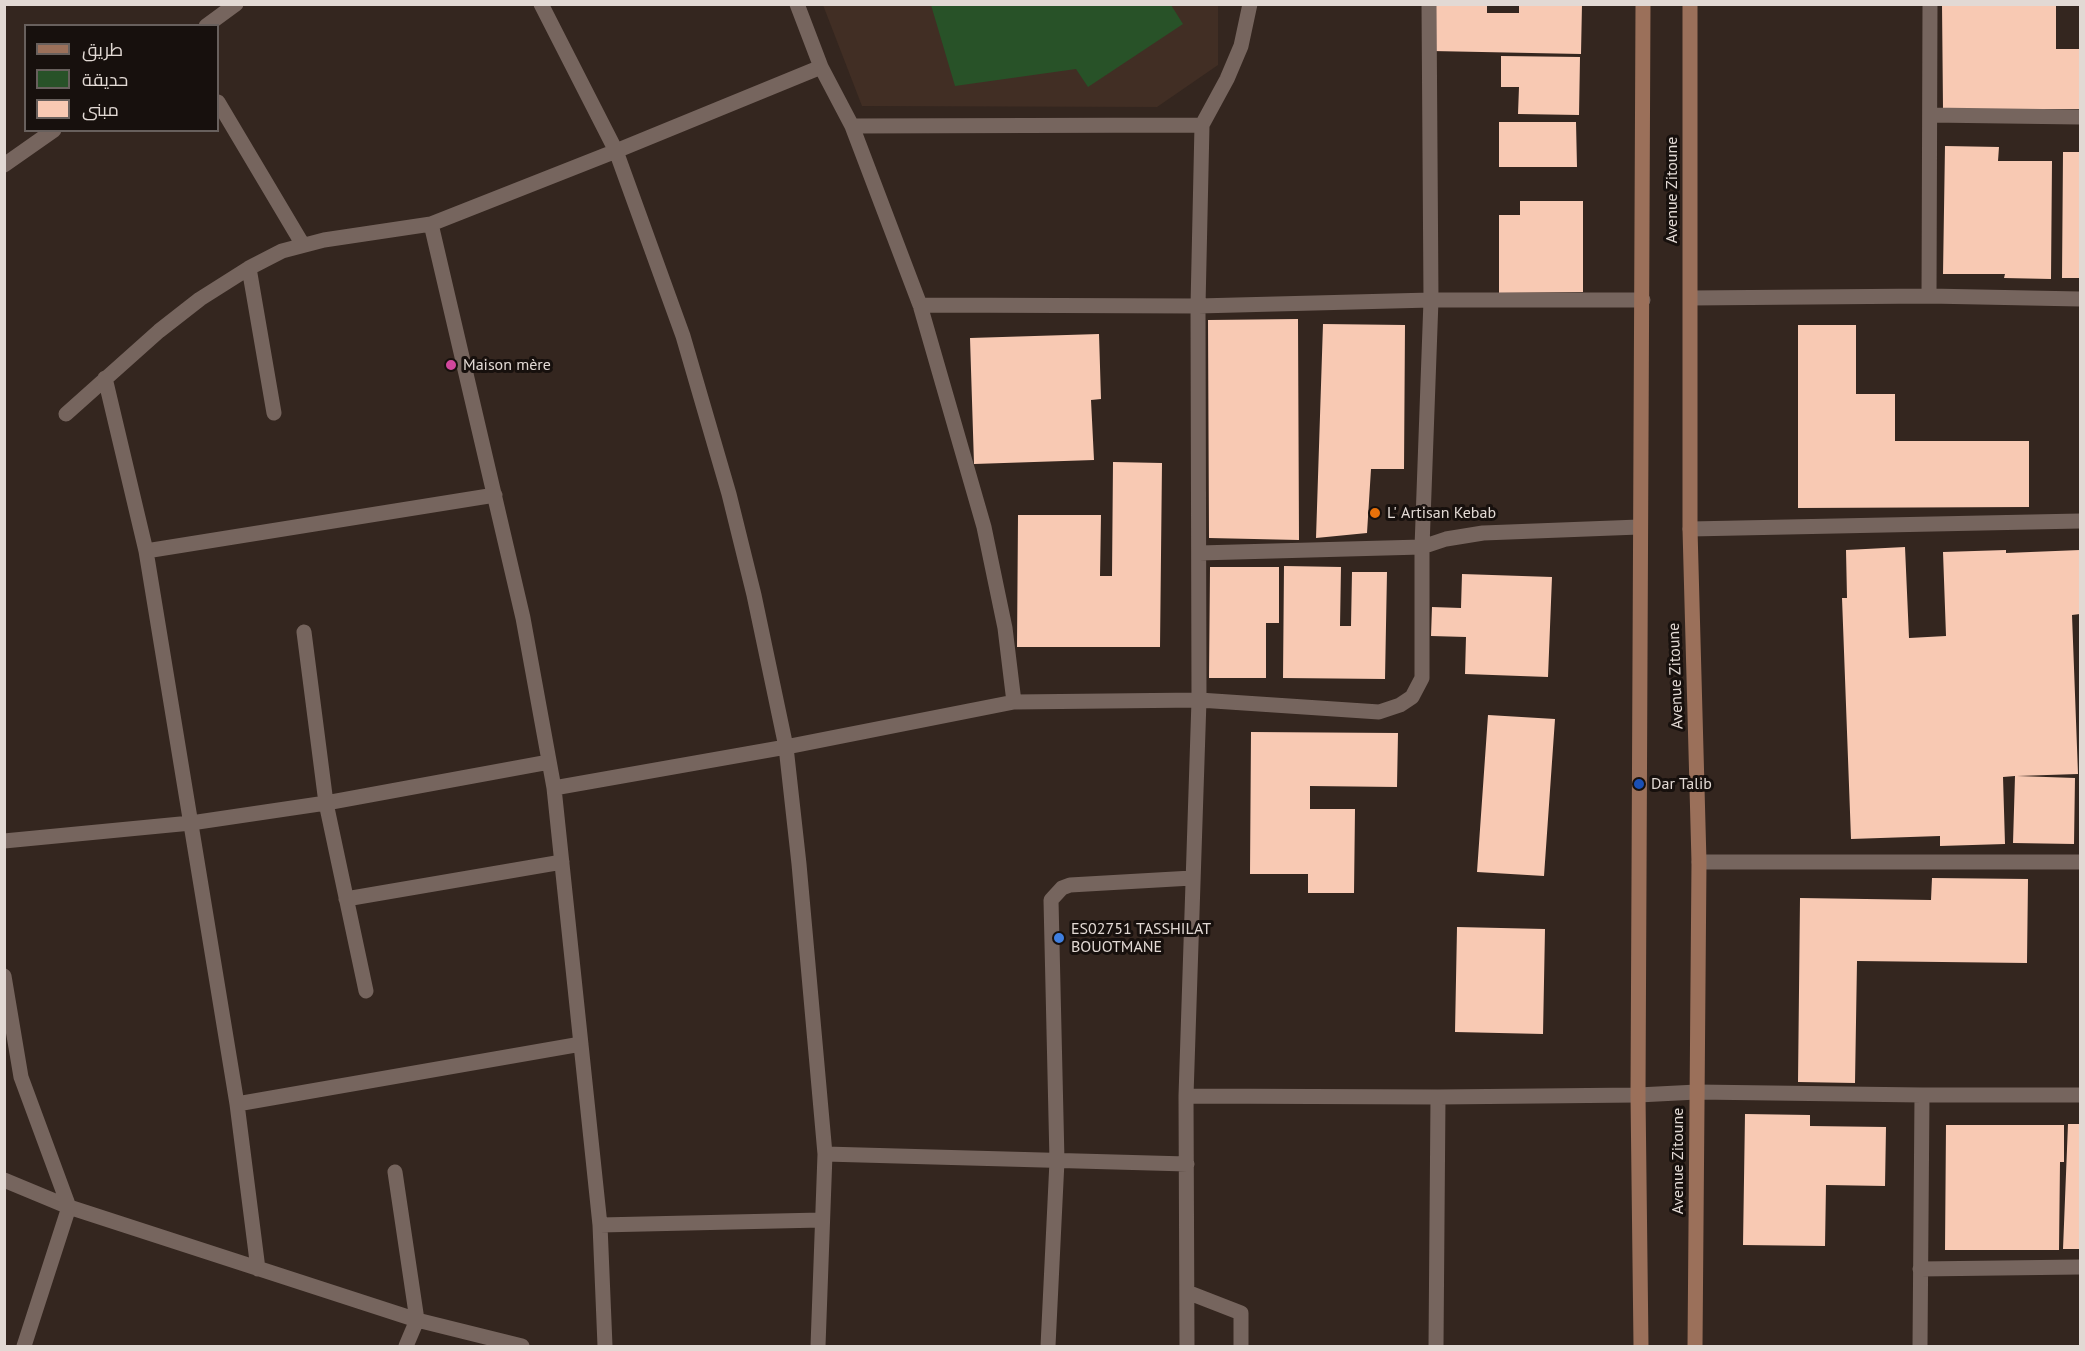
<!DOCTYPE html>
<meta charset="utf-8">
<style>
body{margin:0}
#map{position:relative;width:2085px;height:1351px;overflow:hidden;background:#34261f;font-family:"PT Sans",Cairo,sans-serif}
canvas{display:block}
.frame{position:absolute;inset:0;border:6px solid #e2d9d4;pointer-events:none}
.legend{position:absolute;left:24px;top:24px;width:195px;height:108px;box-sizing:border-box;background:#17100d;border:2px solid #68605d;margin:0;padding:8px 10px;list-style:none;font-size:18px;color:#e2d9d4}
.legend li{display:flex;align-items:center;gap:12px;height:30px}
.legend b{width:30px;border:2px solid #68605d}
</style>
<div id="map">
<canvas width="2085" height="1351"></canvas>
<div class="frame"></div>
<ul class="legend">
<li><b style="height:8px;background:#9b705a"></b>طريق</li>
<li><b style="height:16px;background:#285228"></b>حديقة</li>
<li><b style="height:16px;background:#f8c9b3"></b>مبنى</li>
</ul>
</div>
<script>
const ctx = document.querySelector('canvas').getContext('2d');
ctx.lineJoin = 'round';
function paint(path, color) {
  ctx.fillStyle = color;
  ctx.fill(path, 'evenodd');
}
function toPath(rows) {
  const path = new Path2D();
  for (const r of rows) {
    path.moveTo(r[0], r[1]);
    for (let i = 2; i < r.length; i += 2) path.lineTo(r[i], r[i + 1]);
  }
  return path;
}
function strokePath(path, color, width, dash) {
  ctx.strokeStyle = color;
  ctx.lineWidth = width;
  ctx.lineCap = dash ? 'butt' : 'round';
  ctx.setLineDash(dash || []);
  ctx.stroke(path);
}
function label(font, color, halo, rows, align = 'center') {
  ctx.font = font + ' "PT Sans",sans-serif';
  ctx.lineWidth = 6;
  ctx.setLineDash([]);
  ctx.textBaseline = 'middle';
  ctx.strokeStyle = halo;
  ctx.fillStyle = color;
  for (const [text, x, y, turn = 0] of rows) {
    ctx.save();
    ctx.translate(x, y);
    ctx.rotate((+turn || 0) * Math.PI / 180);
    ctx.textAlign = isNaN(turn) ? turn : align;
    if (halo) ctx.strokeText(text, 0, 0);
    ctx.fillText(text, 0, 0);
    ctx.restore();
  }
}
const built = toPath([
 [823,5,1218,5,1218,65,1157,107,862,106]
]);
const green = toPath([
 [931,5,1171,5,1183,24,1088,87,1076,69,955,86]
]);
const building = toPath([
 [1433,4,1487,4,1487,13,1519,13,1519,4,1582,4,1581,54,1432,51],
 [1942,4,2056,4,2056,49,2080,49,2080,109,1943,109],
 [1501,56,1580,57,1579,115,1518,114,1519,87,1501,87],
 [1499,122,1576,122,1577,167,1499,167],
 [1945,146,1999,147,1998,161,2052,161,2051,279,2004,278,2005,274,1943,274],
 [2063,152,2080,152,2080,278,2062,278],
 [1520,201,1583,201,1583,292,1499,293,1499,215,1520,215],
 [1298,319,1299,540,1209,538,1208,320],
 [1323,324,1405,325,1404,469,1371,469,1367,533,1316,538],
 [1798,325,1856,325,1856,394,1895,394,1895,441,2029,441,2029,507,1798,508],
 [1099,334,1101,399,1091,400,1094,460,974,464,970,338],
 [1113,462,1162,463,1160,647,1017,647,1018,515,1101,515,1100,576,1112,576],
 [1905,547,1909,638,1946,636,1943,552,2006,550,2006,553,2080,550,2080,614,2072,615,2078,774,2017,776,2075,778,2074,844,2013,843,2015,776,2003,777,2005,844,1940,846,1940,836,1851,839,1842,598,1847,598,1846,550],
 [1284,566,1341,567,1340,626,1351,626,1352,572,1387,572,1385,679,1283,678],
 [1210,567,1279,567,1279,623,1266,623,1266,678,1209,678],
 [1462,574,1552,577,1548,677,1465,674,1466,637,1431,636,1432,607,1461,608],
 [1488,715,1555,719,1544,876,1477,872],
 [1251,732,1398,733,1397,787,1310,786,1310,809,1355,809,1354,893,1308,893,1308,874,1250,874],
 [1932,878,2028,879,2027,963,1857,961,1855,1083,1798,1082,1800,898,1931,900],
 [1457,927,1545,929,1543,1034,1455,1032],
 [1745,1114,1810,1115,1810,1126,1886,1127,1885,1186,1826,1185,1825,1246,1743,1245],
 [2068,1124,2080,1124,2080,1249,2063,1249],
 [1946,1125,2064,1125,2064,1162,2060,1162,2059,1250,1945,1250]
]);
const street = toPath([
 [541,4,616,151,683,336,729,494,754,595,786,747,799,864,825,1154,818,1346],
 [797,4,821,67,852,126,920,305,984,527,1005,628,1014,702],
 [206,26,236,4],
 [218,102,303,245],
 [1930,115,2080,117],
 [852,126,1202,125],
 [4,165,54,130],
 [431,224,523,618,554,788,600,1225,605,1346],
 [249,268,274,413],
 [1929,296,1930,4],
 [1691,298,1929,296,2080,299],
 [920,305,1198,306,1431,300,1643,300],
 [105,378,146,551,237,1104,258,1269],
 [66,414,159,331,200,299,249,268,282,251,324,240,431,224,616,151,821,67],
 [1690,529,2080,521],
 [146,551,495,495],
 [1199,553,1422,547,1446,539,1483,533,1639,527],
 [304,632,326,803,366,991],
 [554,788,786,747,1014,702,1199,700,1379,712,1400,705,1412,697,1422,678,1422,547,1431,300,1429,4],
 [4,841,191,823,326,803,549,762],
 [1699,862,2080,862],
 [346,899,562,862],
 [4,976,21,1077,69,1207,24,1346],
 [1186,1096,1438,1097],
 [237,1104,581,1044],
 [825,1154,1187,1164],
 [395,1172,417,1320,406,1346],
 [4,1180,69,1207,417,1320,522,1346],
 [600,1225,821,1220],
 [1920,1269,2080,1267],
 [1187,1292,1241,1313,1241,1346],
 [1048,1346,1057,1161,1051,900,1062,888,1070,885,1192,878],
 [1187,1346,1186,1096,1199,700,1198,306,1202,125,1227,79,1241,46,1250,4],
 [1436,1346,1438,1097,1638,1095,1697,1092,1922,1095,2080,1095],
 [1920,1346,1922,1095]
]);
const secondary = toPath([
 [1690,4,1690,529,1699,862,1695,1346],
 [1641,1346,1638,1095,1643,4]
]);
const markers = [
 [451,365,6,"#d1479c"],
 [1375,513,6,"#e8710a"],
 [1639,784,6,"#1a4fb4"],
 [1059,938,6,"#3f7fe0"]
];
const streetNames = [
 ["Avenue Zitoune",1672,190,-90],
 ["Avenue Zitoune",1676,676,-92],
 ["Avenue Zitoune",1678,1161,-90]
];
const poiNames = [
 ["Maison mère",463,365],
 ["L' Artisan Kebab",1387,513],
 ["Dar Talib",1651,784],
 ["ES02751 TASSHILAT",1071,929],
 ["BOUOTMANE",1071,947]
];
paint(built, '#412e24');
paint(green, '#285228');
paint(building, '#f8c9b3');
strokePath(street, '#76655e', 15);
strokePath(secondary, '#9b705a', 15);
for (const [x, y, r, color] of markers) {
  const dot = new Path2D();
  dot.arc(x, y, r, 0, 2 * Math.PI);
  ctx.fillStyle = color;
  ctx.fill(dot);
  strokePath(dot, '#17100d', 2);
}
label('16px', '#e2d9d4', '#17100d', streetNames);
label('16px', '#e2d9d4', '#17100d', poiNames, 'left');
</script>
